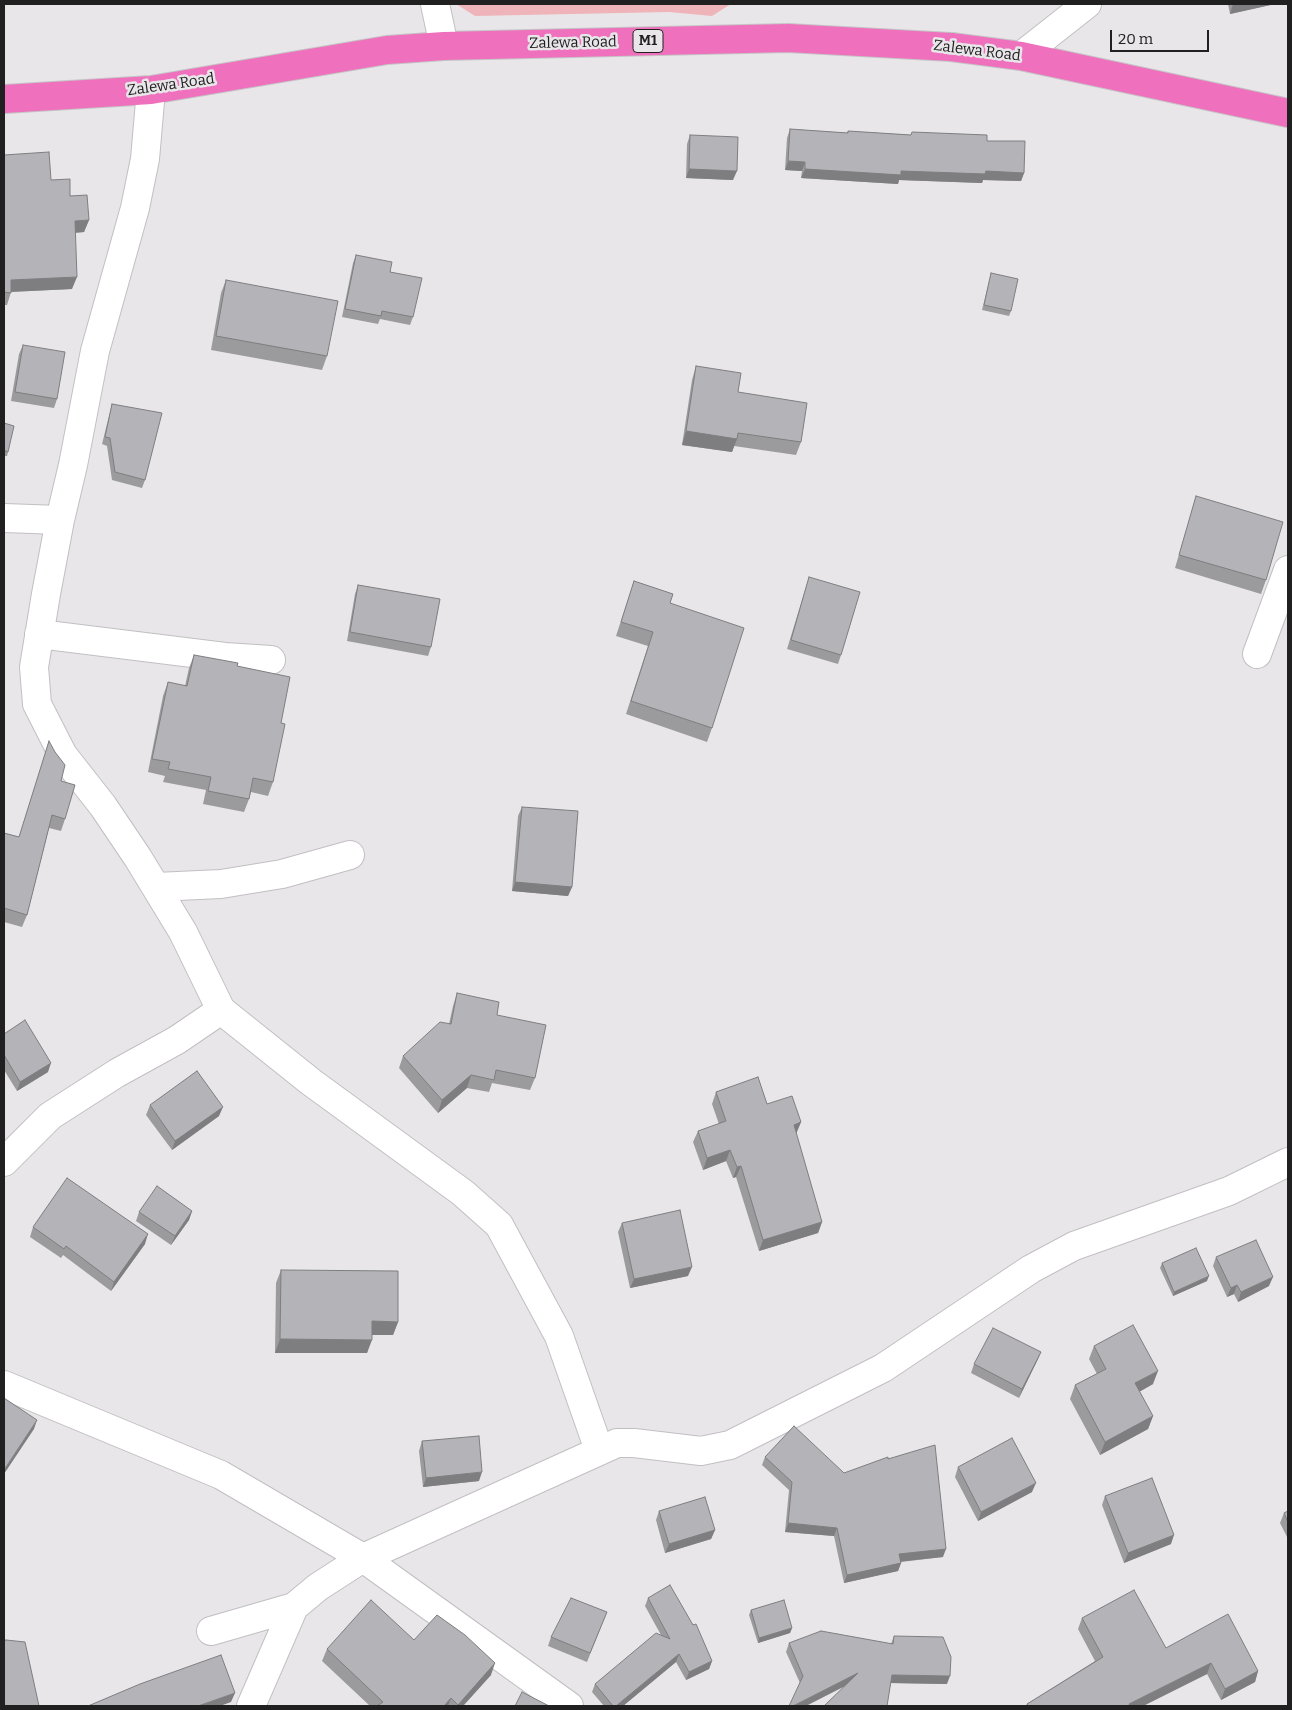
<!DOCTYPE html>
<style>
body{margin:0}
#map{position:relative;width:1292px;height:1710px;overflow:hidden;background:#e9e6ea;font-family:Bitter,serif}
canvas{display:block}
.frame{position:absolute;inset:0;border:5px solid #212021;pointer-events:none}
.scale{position:absolute;left:1110px;top:30px;width:99px;height:22px;box-sizing:border-box;border:2px solid #212021;border-top:0;padding-left:6px;font-size:15px;line-height:18px;white-space:nowrap;color:#212021;-webkit-text-stroke:4px #e9e6ea;paint-order:stroke}
</style>
<div id="map">
<canvas width="1292" height="1710"></canvas>
<div class="frame"></div>
<div class="scale">20 m</div>
</div>
<script>
const ctx = document.querySelector('canvas').getContext('2d');
ctx.lineJoin = 'round';
function paint(path, color) {
  ctx.fillStyle = color;
  ctx.fill(path, 'evenodd');
}
function toPath(rows) {
  const path = new Path2D();
  for (const r of rows) {
    path.moveTo(r[0], r[1]);
    for (let i = 2; i < r.length; i += 2) path.lineTo(r[i], r[i + 1]);
  }
  return path;
}
function strokePath(path, color, width, dash) {
  ctx.strokeStyle = color;
  ctx.lineWidth = width;
  ctx.lineCap = dash ? 'butt' : 'round';
  ctx.setLineDash(dash || []);
  ctx.stroke(path);
}
function label(font, color, halo, rows, align = 'center') {
  ctx.font = font + ' Bitter,serif';
  ctx.lineWidth = 5;
  ctx.setLineDash([]);
  ctx.textBaseline = 'middle';
  ctx.strokeStyle = halo;
  ctx.fillStyle = color;
  for (const [text, x, y, turn = 0] of rows) {
    ctx.save();
    ctx.translate(x, y);
    ctx.rotate((+turn || 0) * Math.PI / 180);
    ctx.textAlign = isNaN(turn) ? turn : align;
    if (halo) ctx.strokeText(text, 0, 0);
    ctx.fillText(text, 0, 0);
    ctx.restore();
  }
}
const green = toPath([
 [456,4,731,4,712,16,669,12,475,16]
]);
const street = toPath([
 [435,4,444,46],
 [1021,56,1087,4],
 [4,518,60,520],
 [39,634,225,657,271,660],
 [1257,654,1288,570],
 [156,887,221,884,282,874,350,855],
 [221,1010,311,1082,463,1193,499,1225,559,1336,599,1450],
 [4,1162,50,1116,117,1073,177,1040,221,1010,183,932,138,858,103,806,63,755,37,704,34,667,46,594,60,520,73,465,95,351,135,208,145,159,151,90],
 [4,1385,221,1475,363,1558,569,1706],
 [211,1631,294,1607],
 [251,1706,294,1607,318,1587,363,1558,617,1443,634,1443,701,1451,730,1445,883,1368,1031,1269,1074,1246,1229,1191,1288,1162]
]);
const highway = toPath([
 [4,99,151,90,387,50,444,46,788,38,951,47,1021,56,1288,113]
]);
const wall = toPath([
 [1228,4,1275,4,1230,14],
 [790,129,847,133,848,131,911,135,912,132,987,141,1024,173,1021,181,983,180,982,183,899,180,898,184,801,178,802,171,785,170,787,138],
 [690,135,733,180,686,178,687,144],
 [4,155,51,180,70,196,89,220,84,232,75,233,72,289,11,292,7,305,4,305],
 [356,255,390,272,413,317,410,325,380,319,378,324,342,317,353,263],
 [991,273,1011,311,1009,316,982,310],
 [226,280,327,356,322,370,211,350,221,293],
 [23,345,57,399,54,408,11,401,19,354],
 [696,366,738,392,801,442,796,455,734,446,732,452,682,445,692,380],
 [112,404,145,480,142,488,112,480,107,446,102,444],
 [4,423,8,452,7,456,4,456],
 [1196,496,1266,580,1261,594,1175,568,1192,510],
 [809,577,841,655,838,664,787,649],
 [634,581,712,728,707,742,626,714,648,646,616,636],
 [358,585,431,647,428,656,347,641,355,594],
 [194,655,237,666,281,723,273,782,268,796,251,792,249,799,244,812,203,804,206,790,163,782,165,776,148,772,163,696,168,682,185,686,189,668],
 [49,741,61,781,65,819,61,831,49,828,27,915,22,927,4,922,4,833,19,837],
 [522,807,572,887,568,896,512,891,518,816],
 [457,993,497,1015,535,1078,530,1090,492,1083,489,1092,467,1088,438,1113,399,1068,403,1056,449,1024,453,1006],
 [4,1034,48,1072,17,1091,4,1070],
 [716,1092,767,1104,801,1122,796,1134,822,1222,818,1233,759,1251,736,1177,733,1178,726,1161,703,1170,693,1142,698,1131,719,1124,712,1104],
 [150,1105,219,1116,172,1150,146,1115],
 [192,1211,189,1220,171,1245,136,1221,139,1212],
 [622,1223,688,1276,630,1288,618,1232],
 [33,1227,145,1244,111,1291,63,1255,61,1258,30,1237],
 [1216,1257,1269,1286,1238,1302,1234,1294,1227,1297,1213,1266],
 [1162,1263,1207,1281,1173,1296,1160,1268],
 [281,1270,398,1322,393,1335,372,1335,367,1353,275,1353,276,1283],
 [1094,1346,1153,1384,1139,1392,1153,1416,1148,1429,1100,1455,1070,1399,1075,1385,1097,1374,1089,1359],
 [1041,1352,1037,1361,1019,1398,971,1373,974,1364],
 [422,1441,479,1481,423,1487,419,1451],
 [765,1457,844,1473,943,1557,901,1562,901,1563,898,1571,844,1583,834,1536,785,1532,789,1490,762,1465],
 [958,1467,1032,1492,978,1521,955,1477],
 [1105,1496,1171,1544,1124,1563,1102,1505],
 [659,1511,715,1530,711,1539,665,1553,656,1520],
 [1288,1511,1288,1539,1280,1523,1284,1513],
 [648,1598,712,1661,709,1669,686,1680,676,1662,623,1706,604,1706,592,1692,595,1684,661,1635,645,1606],
 [751,1610,792,1628,790,1633,758,1643,749,1615],
 [607,1612,587,1662,548,1646,551,1637],
 [1082,1618,1166,1648,1258,1671,1255,1682,1221,1700,1207,1674,1143,1706,1026,1706,1027,1704,1095,1661,1078,1629],
 [894,1636,947,1684,891,1683,844,1687,800,1683,786,1652,789,1643,891,1644],
 [414,1640,491,1675,463,1706,370,1706,322,1661,327,1649]
]);
const shadedWall = toPath([
 [1233,4,1275,4,1230,14],
 [788,161,805,162,802,171,785,170],
 [689,169,737,171,733,180,686,178],
 [805,169,901,171,986,171,1024,173,1021,181,983,180,982,183,899,180,898,184,801,178],
 [89,220,84,232,70,233,75,221],
 [77,277,72,289,7,292,11,280],
 [686,431,737,439,732,452,682,445],
 [515,882,572,887,568,896,512,891],
 [51,1063,48,1072,17,1091,20,1082],
 [471,1075,467,1088,438,1113,442,1100],
 [223,1107,219,1116,172,1150,175,1141],
 [801,1122,796,1134,794,1125],
 [730,1150,726,1161,703,1170,707,1158],
 [741,1166,736,1177,733,1178,737,1167],
 [192,1211,189,1220,171,1245,175,1236],
 [822,1222,818,1233,759,1251,763,1240],
 [148,1234,145,1244,111,1291,114,1282],
 [692,1267,688,1276,630,1288,634,1279],
 [1209,1276,1207,1281,1173,1296,1174,1292],
 [1273,1277,1269,1286,1238,1302,1241,1292],
 [1237,1285,1234,1294,1227,1297,1231,1288],
 [372,1321,398,1322,393,1335,367,1335],
 [280,1339,372,1340,367,1353,275,1353],
 [1041,1352,1037,1361,1019,1398,1022,1389],
 [1158,1371,1153,1384,1130,1397,1135,1383],
 [1153,1416,1148,1429,1100,1455,1105,1442],
 [37,1420,34,1429,4,1474,4,1470],
 [482,1472,479,1481,423,1487,426,1478],
 [1036,1483,1032,1492,978,1521,981,1512],
 [788,1523,837,1528,834,1536,785,1532],
 [715,1530,711,1539,665,1553,669,1544],
 [1174,1535,1171,1544,1124,1563,1128,1553],
 [946,1549,943,1557,896,1562,899,1554],
 [901,1563,898,1571,844,1583,847,1575],
 [792,1628,790,1633,758,1643,759,1638],
 [679,1654,676,1662,623,1706,616,1706],
 [712,1661,709,1669,686,1680,689,1672],
 [495,1663,491,1675,463,1706,457,1706],
 [1211,1663,1207,1674,1143,1706,1129,1706,1129,1704],
 [1258,1671,1255,1682,1221,1700,1225,1689],
 [858,1673,855,1681,806,1706,793,1706],
 [892,1675,950,1676,947,1684,889,1683],
 [235,1693,231,1702,220,1706,198,1706],
 [451,1698,448,1706,444,1706]
]);
const building = toPath([
 [790,129,848,133,848,131,911,135,912,132,987,135,987,141,1025,141,1024,173,986,171,985,174,901,171,901,175,805,169,805,162,788,161,790,129],
 [690,135,738,137,737,171,689,169,690,135],
 [49,152,51,180,70,179,70,196,87,195,89,220,75,221,77,277,11,280,11,293,4,292,4,155,49,152],
 [356,255,392,262,390,272,422,278,413,317,382,311,381,316,345,309,356,255],
 [991,273,1018,279,1011,311,984,305,991,273],
 [226,280,338,301,327,356,216,336,226,280],
 [23,345,65,352,57,399,15,392,23,345],
 [696,366,741,373,738,392,807,403,801,442,738,433,737,439,686,431,696,366],
 [112,404,162,413,145,480,115,472,110,438,105,437,112,404],
 [4,423,14,426,8,452,4,450,4,423],
 [1196,496,1283,522,1266,580,1179,555,1196,496],
 [809,577,860,592,841,655,791,640,809,577],
 [634,581,673,594,670,603,744,628,712,728,631,701,653,632,621,622,634,581],
 [358,585,440,599,431,647,350,632,358,585],
 [194,655,238,663,237,666,290,677,281,723,285,724,273,782,253,778,249,799,208,791,211,777,168,769,170,762,152,759,168,682,187,686,194,655],
 [49,741,55,752,65,765,61,781,75,785,65,819,52,815,27,915,4,908,4,833,19,837,49,741],
 [522,807,578,811,572,887,515,882,522,807],
 [457,993,499,1002,497,1015,546,1025,535,1078,496,1070,494,1080,471,1075,442,1100,403,1056,440,1022,451,1024,457,993],
 [25,1020,51,1063,20,1082,4,1055,4,1034,25,1020],
 [197,1071,223,1107,175,1141,150,1105,197,1071],
 [758,1077,767,1104,792,1096,801,1122,794,1125,822,1222,763,1240,741,1166,737,1167,730,1150,707,1158,698,1131,726,1121,716,1092,758,1077],
 [67,1178,148,1234,114,1282,66,1246,64,1249,33,1227,67,1178],
 [157,1186,192,1211,175,1236,139,1212,157,1186],
 [680,1210,692,1267,634,1279,622,1223,680,1210],
 [1256,1240,1273,1277,1241,1292,1237,1285,1231,1288,1216,1257,1256,1240],
 [1196,1248,1209,1276,1174,1292,1162,1263,1196,1248],
 [281,1270,398,1271,398,1322,372,1321,372,1340,280,1339,281,1270],
 [1133,1325,1158,1371,1135,1383,1153,1416,1105,1442,1075,1385,1106,1369,1094,1346,1133,1325],
 [993,1328,1041,1352,1022,1389,974,1364,993,1328],
 [4,1398,37,1420,4,1470,4,1398],
 [794,1426,844,1473,888,1457,888,1459,935,1445,946,1549,899,1554,901,1563,847,1575,837,1528,788,1523,792,1482,765,1457,794,1426],
 [479,1436,482,1472,426,1478,422,1441,479,1436],
 [1012,1438,1036,1483,981,1512,958,1467,1012,1438],
 [1152,1478,1174,1535,1128,1553,1105,1496,1152,1478],
 [705,1497,715,1530,669,1544,659,1511,705,1497],
 [1288,1511,1288,1522,1284,1513,1288,1511],
 [670,1585,693,1625,696,1624,712,1661,689,1672,679,1654,616,1706,613,1706,595,1684,656,1633,670,1639,648,1598,670,1585],
 [1134,1590,1166,1648,1228,1614,1258,1671,1225,1689,1211,1663,1129,1704,1130,1706,1028,1706,1027,1704,1103,1657,1082,1618,1134,1590],
 [571,1598,607,1612,590,1653,551,1637,571,1598],
 [371,1600,414,1640,437,1615,465,1635,495,1663,458,1705,451,1698,444,1706,377,1706,383,1702,327,1649,371,1600],
 [784,1600,792,1628,759,1638,751,1610,784,1600],
 [821,1631,893,1644,894,1636,943,1637,951,1657,950,1676,892,1675,887,1706,824,1706,858,1673,793,1706,789,1706,803,1676,789,1643,821,1631],
 [6,1640,25,1642,39,1706,5,1706,4,1702,4,1641,6,1640],
 [221,1655,235,1693,198,1706,88,1706,140,1684,221,1655],
 [522,1692,549,1706,515,1706,522,1692]
]);
const shields = [
 [648,41,30]
];
const shieldNames = [
 ["M1",648,41]
];
const streetNames = [
 ["Zalewa Road",573,43,-1],
 ["Zalewa Road",977,51,7],
 ["Zalewa Road",171,85,-8]
];
paint(green, '#efb4b9');
strokePath(street, '#c2bfc3', 30);
strokePath(highway, '#c5c5c5', 30);
strokePath(street, '#fff', 28);
strokePath(highway, '#ef70bd', 28);
paint(wall, '#9b9b9e');
paint(shadedWall, '#7e7e81');
paint(building, '#b4b4b8');
strokePath(building, '#7e7e81', 1);
for (const [x, y, w] of shields) {
  const box = new Path2D();
  box.roundRect(x - w / 2, y - 11.5, w, 23, 4);
  ctx.fillStyle = '#e9e6ea';
  ctx.fill(box);
  strokePath(box, '#212021', 1);
}
label('bold 14px', '#212021', null, shieldNames);
label('15px', '#212021', '#e9e6ea', streetNames);
</script>
